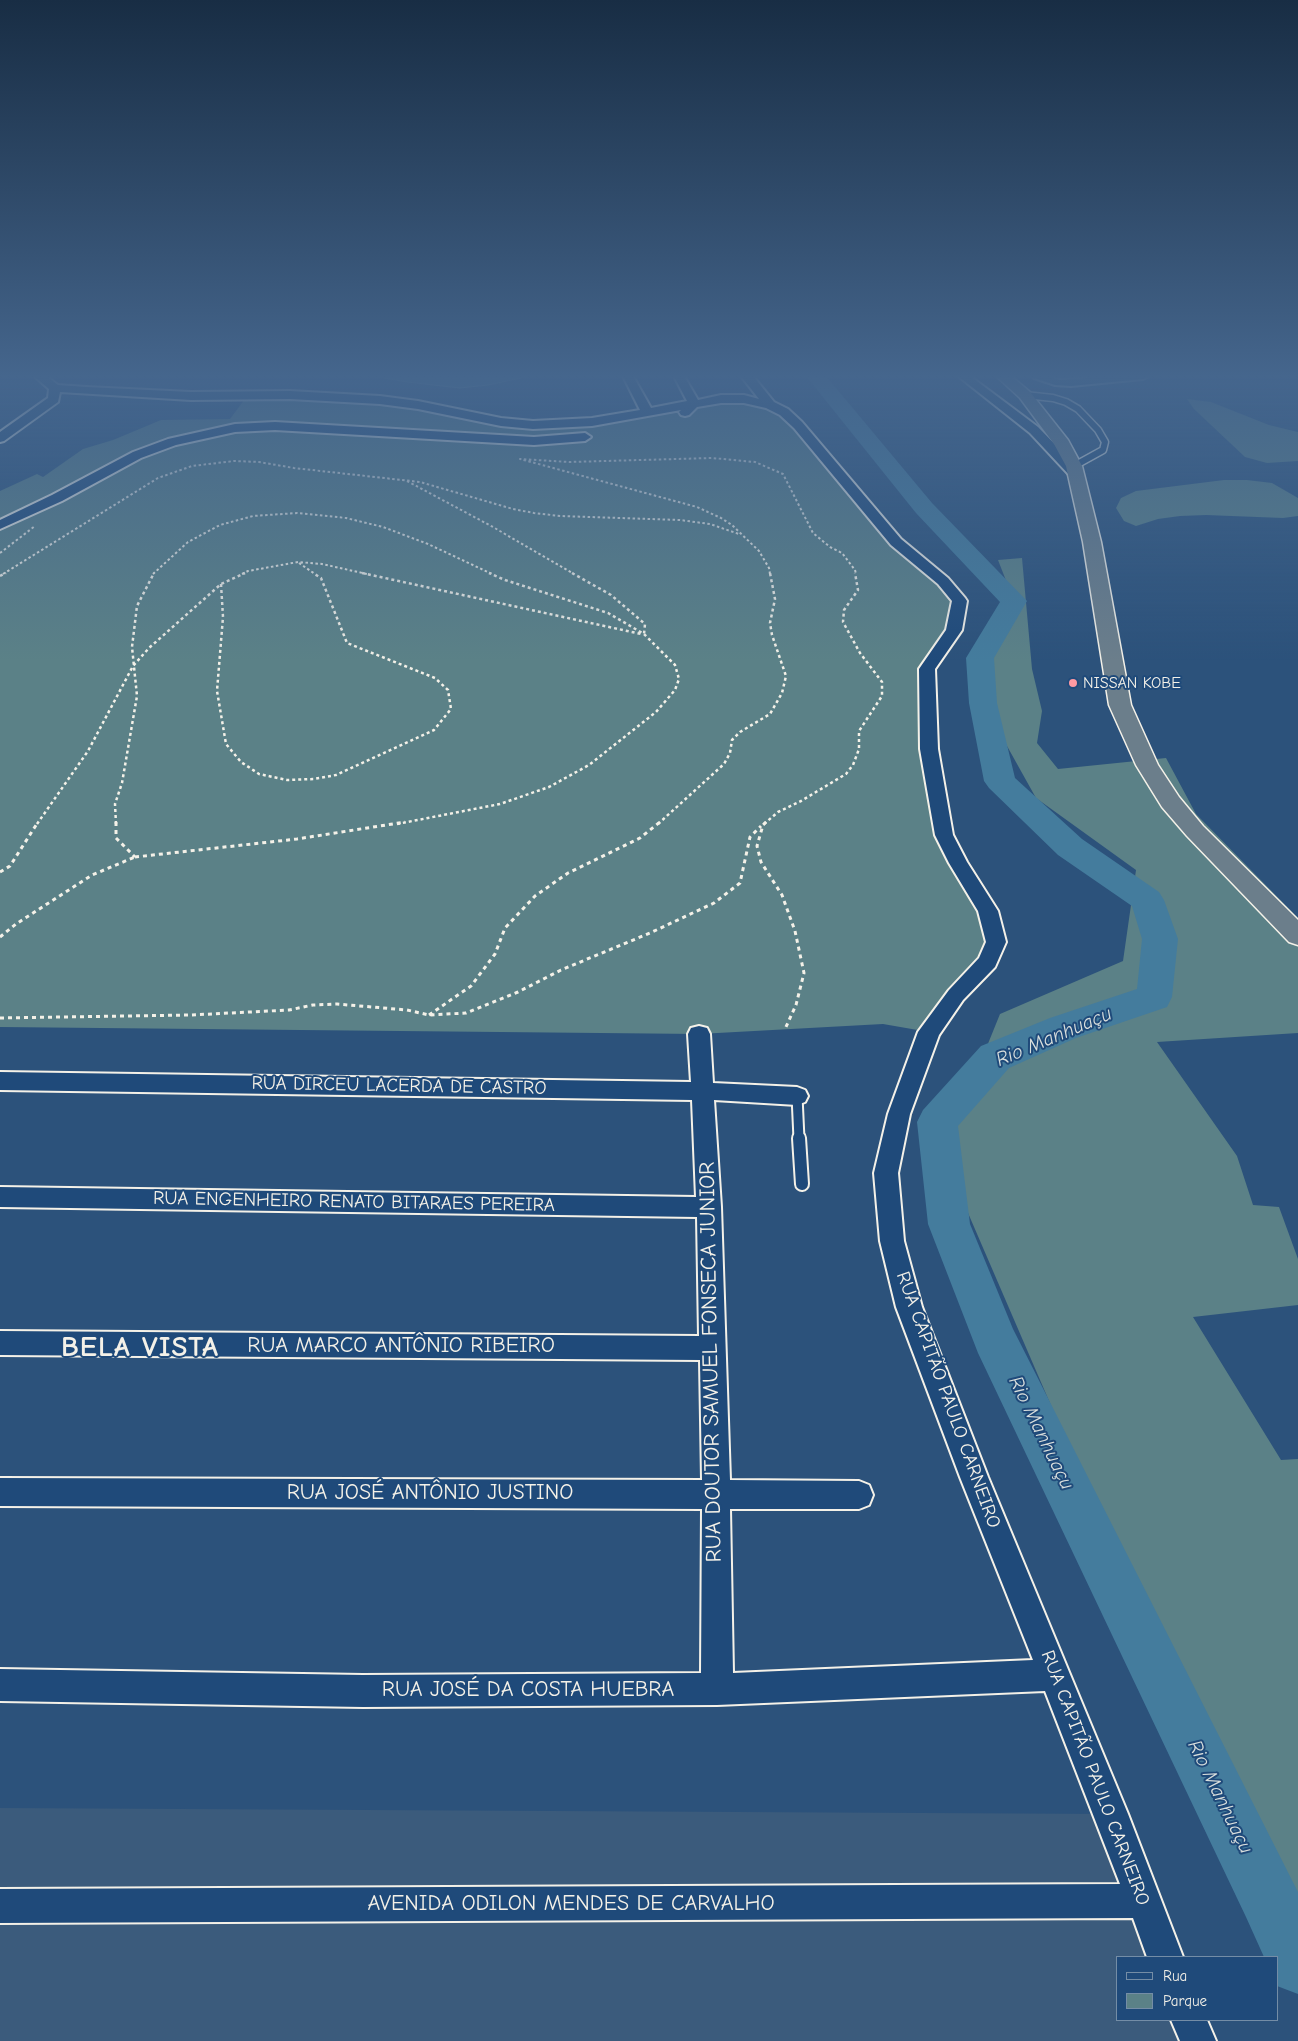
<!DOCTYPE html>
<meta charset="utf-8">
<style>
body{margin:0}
#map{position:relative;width:1298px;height:2041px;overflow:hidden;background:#2c527b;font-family:"Comic Neue",sans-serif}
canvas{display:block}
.legend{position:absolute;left:1116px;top:1956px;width:162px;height:65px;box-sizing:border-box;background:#1f4a7a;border:1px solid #748da6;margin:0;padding:6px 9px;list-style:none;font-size:15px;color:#f4f1e8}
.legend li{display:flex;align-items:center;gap:10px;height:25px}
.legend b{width:25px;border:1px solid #748da6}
</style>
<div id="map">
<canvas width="1298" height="2041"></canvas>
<ul class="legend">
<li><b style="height:6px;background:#1f4a7a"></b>Rua</li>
<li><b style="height:14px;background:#5b8187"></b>Parque</li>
</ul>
</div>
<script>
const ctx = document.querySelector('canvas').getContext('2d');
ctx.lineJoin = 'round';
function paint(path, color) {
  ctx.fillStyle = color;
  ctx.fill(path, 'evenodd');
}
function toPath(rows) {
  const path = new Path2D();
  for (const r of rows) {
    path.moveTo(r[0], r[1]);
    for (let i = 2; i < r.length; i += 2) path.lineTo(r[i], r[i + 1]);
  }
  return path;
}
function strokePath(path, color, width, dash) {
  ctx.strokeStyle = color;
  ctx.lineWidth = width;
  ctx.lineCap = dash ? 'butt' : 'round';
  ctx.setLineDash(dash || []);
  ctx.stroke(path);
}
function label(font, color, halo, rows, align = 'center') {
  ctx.font = font + ' "Comic Neue",sans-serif';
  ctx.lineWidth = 4;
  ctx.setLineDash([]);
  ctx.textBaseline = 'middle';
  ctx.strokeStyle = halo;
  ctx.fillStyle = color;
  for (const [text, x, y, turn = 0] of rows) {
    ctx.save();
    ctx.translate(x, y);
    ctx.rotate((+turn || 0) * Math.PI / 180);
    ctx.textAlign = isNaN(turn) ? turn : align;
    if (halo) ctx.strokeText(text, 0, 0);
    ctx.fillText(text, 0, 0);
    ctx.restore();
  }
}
const built = toPath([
 [0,1808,1111,1814,1165,1957,1117,1957,1117,2020,1189,2020,1198,2041,0,2041]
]);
const green = toPath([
 [247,396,337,397,464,415,560,425,744,399,784,412,857,499,960,601,954,630,927,669,944,835,996,942,929,1032,883,1024,699,1034,0,1027,0,491,37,474,43,477,83,449,113,440,161,420,230,419],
 [1187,399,1211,402,1269,425,1298,432,1298,461,1267,463,1245,457,1194,409],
 [1224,480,1247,480,1272,483,1298,498,1298,516,1283,518,1206,515,1180,516,1158,519,1136,526,1124,521,1116,508,1121,498,1136,491],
 [1022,558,1032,669,1042,711,1037,743,1058,769,1166,758,1196,814,1298,918,1298,1033,1157,1042,1237,1156,1253,1205,1279,1207,1298,1259,1298,1305,1193,1317,1281,1460,1298,1459,1298,1904,1106,1533,943,1155,1000,1014,1123,961,1136,870,1036,798,983,703,980,658,1014,601,998,560]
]);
const water = toPath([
 [373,376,531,376,488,385,460,388,407,382,373,376]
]);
const river = toPath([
 [806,376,826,376,932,503,1027,601,994,658,997,703,1015,778,1082,839,1159,892,1164,900,1178,939,1172,997,1167,1007,1076,1038,1009,1068,958,1126,970,1224,1013,1329,1298,1892,1298,1994,1277,1986,1277,1957,1264,1957,1246,1917,978,1353,928,1224,917,1122,923,1110,981,1046,1050,1018,1137,989,1142,939,1132,906,1058,855,989,788,984,781,969,703,966,658,1000,602,916,513,806,376]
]);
const pathFar2 = toPath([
 [407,481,493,527,574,574],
 [0,553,35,526],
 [299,563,315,574],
 [3,574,158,478,192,466,234,461,259,462,294,468,420,482,513,509,534,513,560,516,680,520,710,524,739,534],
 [153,574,188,542,220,525,253,516,297,513,346,518,383,527,428,544,492,574],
 [242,574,248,571,298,562,322,564,367,574],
 [770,574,769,568,759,551,732,525,721,518,697,507,520,459,569,462,712,458,755,462,783,474,813,533,830,547,842,553,855,570,856,574]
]);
const pathFar1 = toPath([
 [362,573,641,634],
 [572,573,611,595,645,624,644,634],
 [0,576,6,573],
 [221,584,223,617,217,691,226,744,241,762,259,774,287,780,314,779,336,775,434,730,451,709,448,690,435,678,347,643,321,578,313,573],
 [37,824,88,751,133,666,149,648,221,584,245,573],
 [116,824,115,804,122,783,137,696,132,647,137,606,154,573],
 [397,824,500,804,549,787,589,765,656,712,675,690,679,679,675,665,644,634,608,613,505,580,489,573],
 [658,824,724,764,730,753,732,740,740,732,770,714,782,693,786,676,772,635,770,623,775,599,770,573],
 [764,824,778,812,801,801,846,774,853,765,859,749,859,731,882,696,882,682,860,653,843,622,844,610,858,590,855,573]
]);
const path = toPath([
 [116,822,116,838,135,857],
 [766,822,763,825,757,846,761,862,782,895,795,931,804,973,796,1005,785,1029],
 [135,857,297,839,405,822],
 [0,872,10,866,38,822],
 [0,937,16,924,92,875,135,857],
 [429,1015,471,986,495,954,505,928,535,896,568,873,640,838,660,822],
 [0,1018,191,1015,289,1010,313,1005,337,1004,407,1010,429,1015,466,1013,518,992,561,970,650,933,714,903,740,883,750,837,761,826]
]);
const laneFar2 = toPath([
 [1025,395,1053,398,1066,402,1078,409,1098,430,1105,442,1103,450,1074,466]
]);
const laneFar1 = toPath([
 [797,1096,799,1139]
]);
const lane = toPath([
 [799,1138,802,1184]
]);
const street = toPath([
 [34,376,46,376,58,385,87,387,191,392,290,391,380,396,418,401,501,418,533,421,592,418,640,410,623,376,633,376,651,408,687,401,674,376,684,376,698,400,721,395,744,395,759,399,741,376,753,376,774,402,788,409,802,422,901,539,948,578,965,598,967,601,962,630,935,669,938,749,953,835,967,862,998,911,1006,942,995,967,963,1000,939,1035,910,1114,898,1173,904,1241,922,1307,988,1477,1128,1814,1183,1957,1147,1957,1133,1918,0,1923,0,1889,1120,1884,1045,1691,717,1705,363,1707,0,1701,0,1669,363,1675,701,1673,702,1509,0,1506,0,1478,702,1480,700,1360,0,1355,0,1331,699,1336,697,1217,0,1207,0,1187,696,1197,692,1100,0,1090,0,1072,691,1082,688,1034,691,1028,699,1026,707,1028,710,1034,713,1083,797,1087,805,1090,808,1096,805,1102,797,1105,714,1100,721,1207,730,1480,859,1481,869,1485,873,1495,869,1505,859,1509,730,1509,733,1673,1033,1660,960,1477,896,1307,880,1241,874,1173,888,1114,918,1032,949,990,979,958,986,942,978,911,949,863,935,835,920,749,919,669,946,630,952,601,938,584,891,545,794,428,780,415,766,408,744,403,721,403,697,407,689,415,685,416,681,415,679,412,681,410,592,426,533,429,501,426,418,409,380,404,290,399,191,400,60,392,58,402,4,441,0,442,0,432,48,398,49,389,34,376],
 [958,376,970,376,1038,427,1082,472,1083,475,1082,478,1072,478,1030,433,958,376],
 [1032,376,1048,376,1060,380,1112,376,1149,376,1143,379,1071,386,1055,385,1034,378,1032,376],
 [275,422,534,437,585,433,591,437,585,441,534,445,275,430,235,432,176,445,141,458,62,501,0,529,0,520,52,495,133,452,168,439,235,424,275,422],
 [1171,2020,1207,2020,1216,2041,1180,2041,1171,2020]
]);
const highway = toPath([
 [996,376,1011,376,1030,392,1068,440,1082,466,1101,542,1131,705,1158,765,1179,797,1203,826,1298,920,1298,945,1289,942,1187,836,1162,807,1136,765,1109,705,1083,542,1066,466,1054,444,1020,398,996,376]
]);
const markers = [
 [1073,683,5,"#ff9aa2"]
];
const farPoinames = [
 ["NISSAN KOBE",1083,683]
];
const streetNames = [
 ["RUA DIRCEU LACERDA DE CASTRO",399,1086,1],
 ["RUA ENGENHEIRO RENATO BITARAES PEREIRA",354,1202,1],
 ["RUA CAPITÃO PAULO CARNEIRO",948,1400,70],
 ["RUA CAPITÃO PAULO CARNEIRO",1095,1778,69]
];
const waterNames = [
 ["Rio Manhuaçu",1054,1037,-23],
 ["Rio Manhuaçu",1041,1433,64],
 ["Rio Manhuaçu",1220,1797,64]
];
const nearStreetnames = [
 ["RUA MARCO ANTÔNIO RIBEIRO",401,1346],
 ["RUA DOUTOR SAMUEL FONSECA JUNIOR",711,1362,-91],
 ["RUA JOSÉ ANTÔNIO JUSTINO",430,1493],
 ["RUA JOSÉ DA COSTA HUEBRA",528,1690],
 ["AVENIDA ODILON MENDES DE CARVALHO",571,1904]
];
const nearDistrictnames = [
 ["BELA VISTA",140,1348]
];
paint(built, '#3b5b7c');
paint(green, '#5b8187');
paint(water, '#447c9d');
strokePath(water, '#8aabbb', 1);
paint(river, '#447c9d');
strokePath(laneFar2, '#f4f1e8', 9);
strokePath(laneFar1, '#f4f1e8', 13);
strokePath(lane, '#f4f1e8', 16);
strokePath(street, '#f4f1e8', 4);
strokePath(highway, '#f4f1e8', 3);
strokePath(pathFar2, '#f4f1e8', 2, [2.5, 2.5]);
strokePath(pathFar1, '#f4f1e8', 2.5, [3, 3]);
strokePath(path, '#f4f1e8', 3, [4, 4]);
strokePath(laneFar2, '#1f4a7a', 6);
strokePath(laneFar1, '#1f4a7a', 9);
strokePath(lane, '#1f4a7a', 12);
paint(street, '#1f4a7a');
paint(highway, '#6b7e8b');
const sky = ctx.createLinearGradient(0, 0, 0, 661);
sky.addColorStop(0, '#182d44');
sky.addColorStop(0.57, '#45668d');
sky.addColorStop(1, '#45668d00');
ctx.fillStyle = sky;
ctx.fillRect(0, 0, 1298, 661);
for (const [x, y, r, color] of markers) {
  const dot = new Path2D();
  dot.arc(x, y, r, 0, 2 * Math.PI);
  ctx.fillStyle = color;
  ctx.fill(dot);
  strokePath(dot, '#1f4a7a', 2);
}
label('16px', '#f4f1e8', '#1f4a7a', farPoinames, 'left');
label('19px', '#f4f1e8', '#1f4a7a', streetNames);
label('italic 20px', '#dadfdd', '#1f4a7a', waterNames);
label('22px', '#f4f1e8', '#1f4a7a', nearStreetnames);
ctx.letterSpacing = '1px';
label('bold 29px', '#f4f1e8', '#1f4a7a', nearDistrictnames);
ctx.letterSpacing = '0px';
</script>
